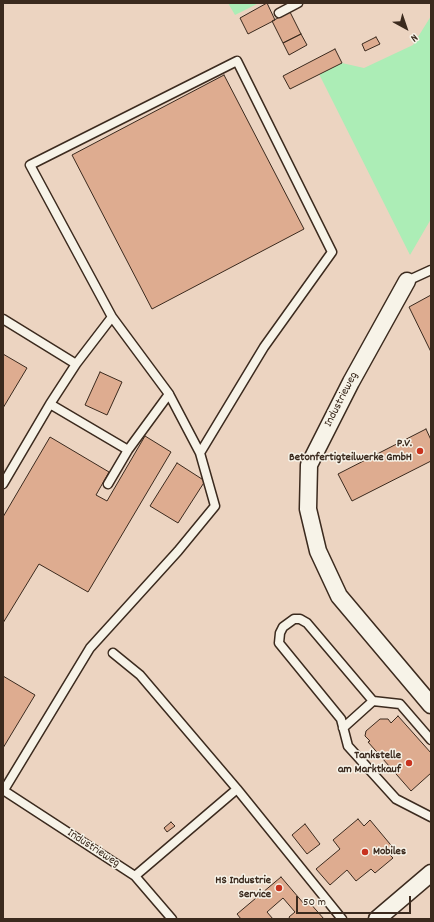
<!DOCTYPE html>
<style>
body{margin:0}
#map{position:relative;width:434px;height:922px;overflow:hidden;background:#f2e5d6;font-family:Dekko,sans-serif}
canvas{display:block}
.frame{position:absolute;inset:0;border:4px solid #3b2a1e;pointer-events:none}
.north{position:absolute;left:386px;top:8px;width:40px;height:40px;-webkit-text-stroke:3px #f7f3e8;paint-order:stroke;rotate:140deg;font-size:11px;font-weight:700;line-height:16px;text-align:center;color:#3b2a1e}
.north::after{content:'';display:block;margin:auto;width:14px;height:18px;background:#3b2a1e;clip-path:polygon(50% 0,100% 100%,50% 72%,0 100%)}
.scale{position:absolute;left:296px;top:896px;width:115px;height:18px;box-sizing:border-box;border:2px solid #3b2a1e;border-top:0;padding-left:5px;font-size:12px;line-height:14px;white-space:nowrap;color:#3b2a1e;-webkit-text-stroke:3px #f7f3e8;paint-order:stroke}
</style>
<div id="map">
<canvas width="434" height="922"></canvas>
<div class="frame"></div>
<div class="north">N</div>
<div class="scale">50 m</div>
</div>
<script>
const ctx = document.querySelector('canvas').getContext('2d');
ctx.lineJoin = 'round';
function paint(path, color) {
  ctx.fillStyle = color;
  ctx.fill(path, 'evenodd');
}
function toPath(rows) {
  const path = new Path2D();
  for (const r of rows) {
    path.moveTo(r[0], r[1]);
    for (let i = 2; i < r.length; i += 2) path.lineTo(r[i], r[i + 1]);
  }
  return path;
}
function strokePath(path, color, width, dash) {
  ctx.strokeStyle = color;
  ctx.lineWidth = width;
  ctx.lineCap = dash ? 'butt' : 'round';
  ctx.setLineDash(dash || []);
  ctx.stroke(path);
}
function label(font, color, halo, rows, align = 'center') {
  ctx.font = font + ' Dekko,sans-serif';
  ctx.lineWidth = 3;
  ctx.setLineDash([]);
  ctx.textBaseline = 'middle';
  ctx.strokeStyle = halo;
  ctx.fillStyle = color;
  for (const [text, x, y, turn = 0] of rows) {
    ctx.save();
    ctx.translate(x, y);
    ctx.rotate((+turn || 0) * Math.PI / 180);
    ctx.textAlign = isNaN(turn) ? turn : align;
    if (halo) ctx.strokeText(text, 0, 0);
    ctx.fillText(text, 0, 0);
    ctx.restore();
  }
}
const built = toPath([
 [3,3,431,3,431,919,3,919]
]);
const green = toPath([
 [228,3,259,3,235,15],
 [431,16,431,219,410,255,319,74,342,63,364,68,413,45]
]);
const building = toPath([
 [267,3,275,20,248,34,240,18,267,3],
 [290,12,301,34,283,43,272,21,290,12],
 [301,34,307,45,289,55,283,43,301,34],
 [376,37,380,44,365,51,362,44,376,37],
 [335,49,342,63,290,89,283,76,335,49],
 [224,75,304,229,152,309,72,155,224,75],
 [431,295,431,352,409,307,431,295],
 [3,354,27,368,3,408,3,354],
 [100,372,122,382,107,415,85,405,100,372],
 [426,429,431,440,431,461,352,501,338,474,426,429],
 [145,436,171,452,88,592,39,564,3,623,3,517,50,437,109,472,96,495,107,501,145,436],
 [177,463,205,481,178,523,150,506,177,463],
 [3,676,35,695,3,748,3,676],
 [398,716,431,753,431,773,411,791,368,742,370,741,365,736,366,731,380,719,388,719,391,723,398,716],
 [358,819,364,826,370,820,395,850,390,855,393,858,375,873,371,869,356,881,347,870,330,885,316,869,340,849,333,840,358,819],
 [171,822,175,826,167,832,164,828,171,822],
 [305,824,320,844,307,854,292,835,305,824],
 [281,877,305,905,309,902,324,919,290,919,289,917,295,912,283,898,267,912,273,919,241,919,237,914,281,877]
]);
const lane = toPath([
 [279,13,298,3],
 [407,281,431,270],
 [3,319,76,364,50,404,3,484],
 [76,364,112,317,30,165,237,61,332,252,264,347,200,453,169,394,112,317],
 [50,404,128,450,108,484],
 [128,450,169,394],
 [113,653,140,675,237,789],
 [343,728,373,701],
 [431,740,400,704,373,701,307,623,300,619,294,619,283,627,280,633,279,643,341,719,348,746,396,799,431,817],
 [3,790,135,876,172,919],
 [4,790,90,648,178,551,215,506,200,453],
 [135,876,237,789,342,919]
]);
const street = toPath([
 [407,281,351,382,309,465,308,509,318,551,339,596,431,705],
 [377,919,431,873]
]);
const markers = [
 [420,451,4,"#c8321e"],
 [409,763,4,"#c8321e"],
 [365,852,4,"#c8321e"],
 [279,888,4,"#c8321e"]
];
const streetNames = [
 ["Industrieweg",342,400,-63],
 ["Industrieweg",93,849,33]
];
const poiNames = [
 ["P.V.",412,444],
 ["Betonfertigteilwerke GmbH",412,458],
 ["Tankstelle",401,756],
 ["am Marktkauf",401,770],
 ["Mobiles",373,852,"left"],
 ["HS Industrie",271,881],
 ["Service",271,895]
];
paint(built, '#ecd4c1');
paint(green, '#acedb6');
paint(building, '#deac90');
strokePath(building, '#3b2a1e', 1);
strokePath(lane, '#3b2a1e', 11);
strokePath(street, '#3b2a1e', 19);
strokePath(lane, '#f7f3e8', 8);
strokePath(street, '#f7f3e8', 16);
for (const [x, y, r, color] of markers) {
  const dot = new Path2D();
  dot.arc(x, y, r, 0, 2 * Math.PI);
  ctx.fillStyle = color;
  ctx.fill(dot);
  strokePath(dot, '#f7f3e8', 1.5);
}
label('12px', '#3b2a1e', '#f7f3e8', streetNames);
label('bold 12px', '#3b2a1e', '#f7f3e8', poiNames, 'right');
</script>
